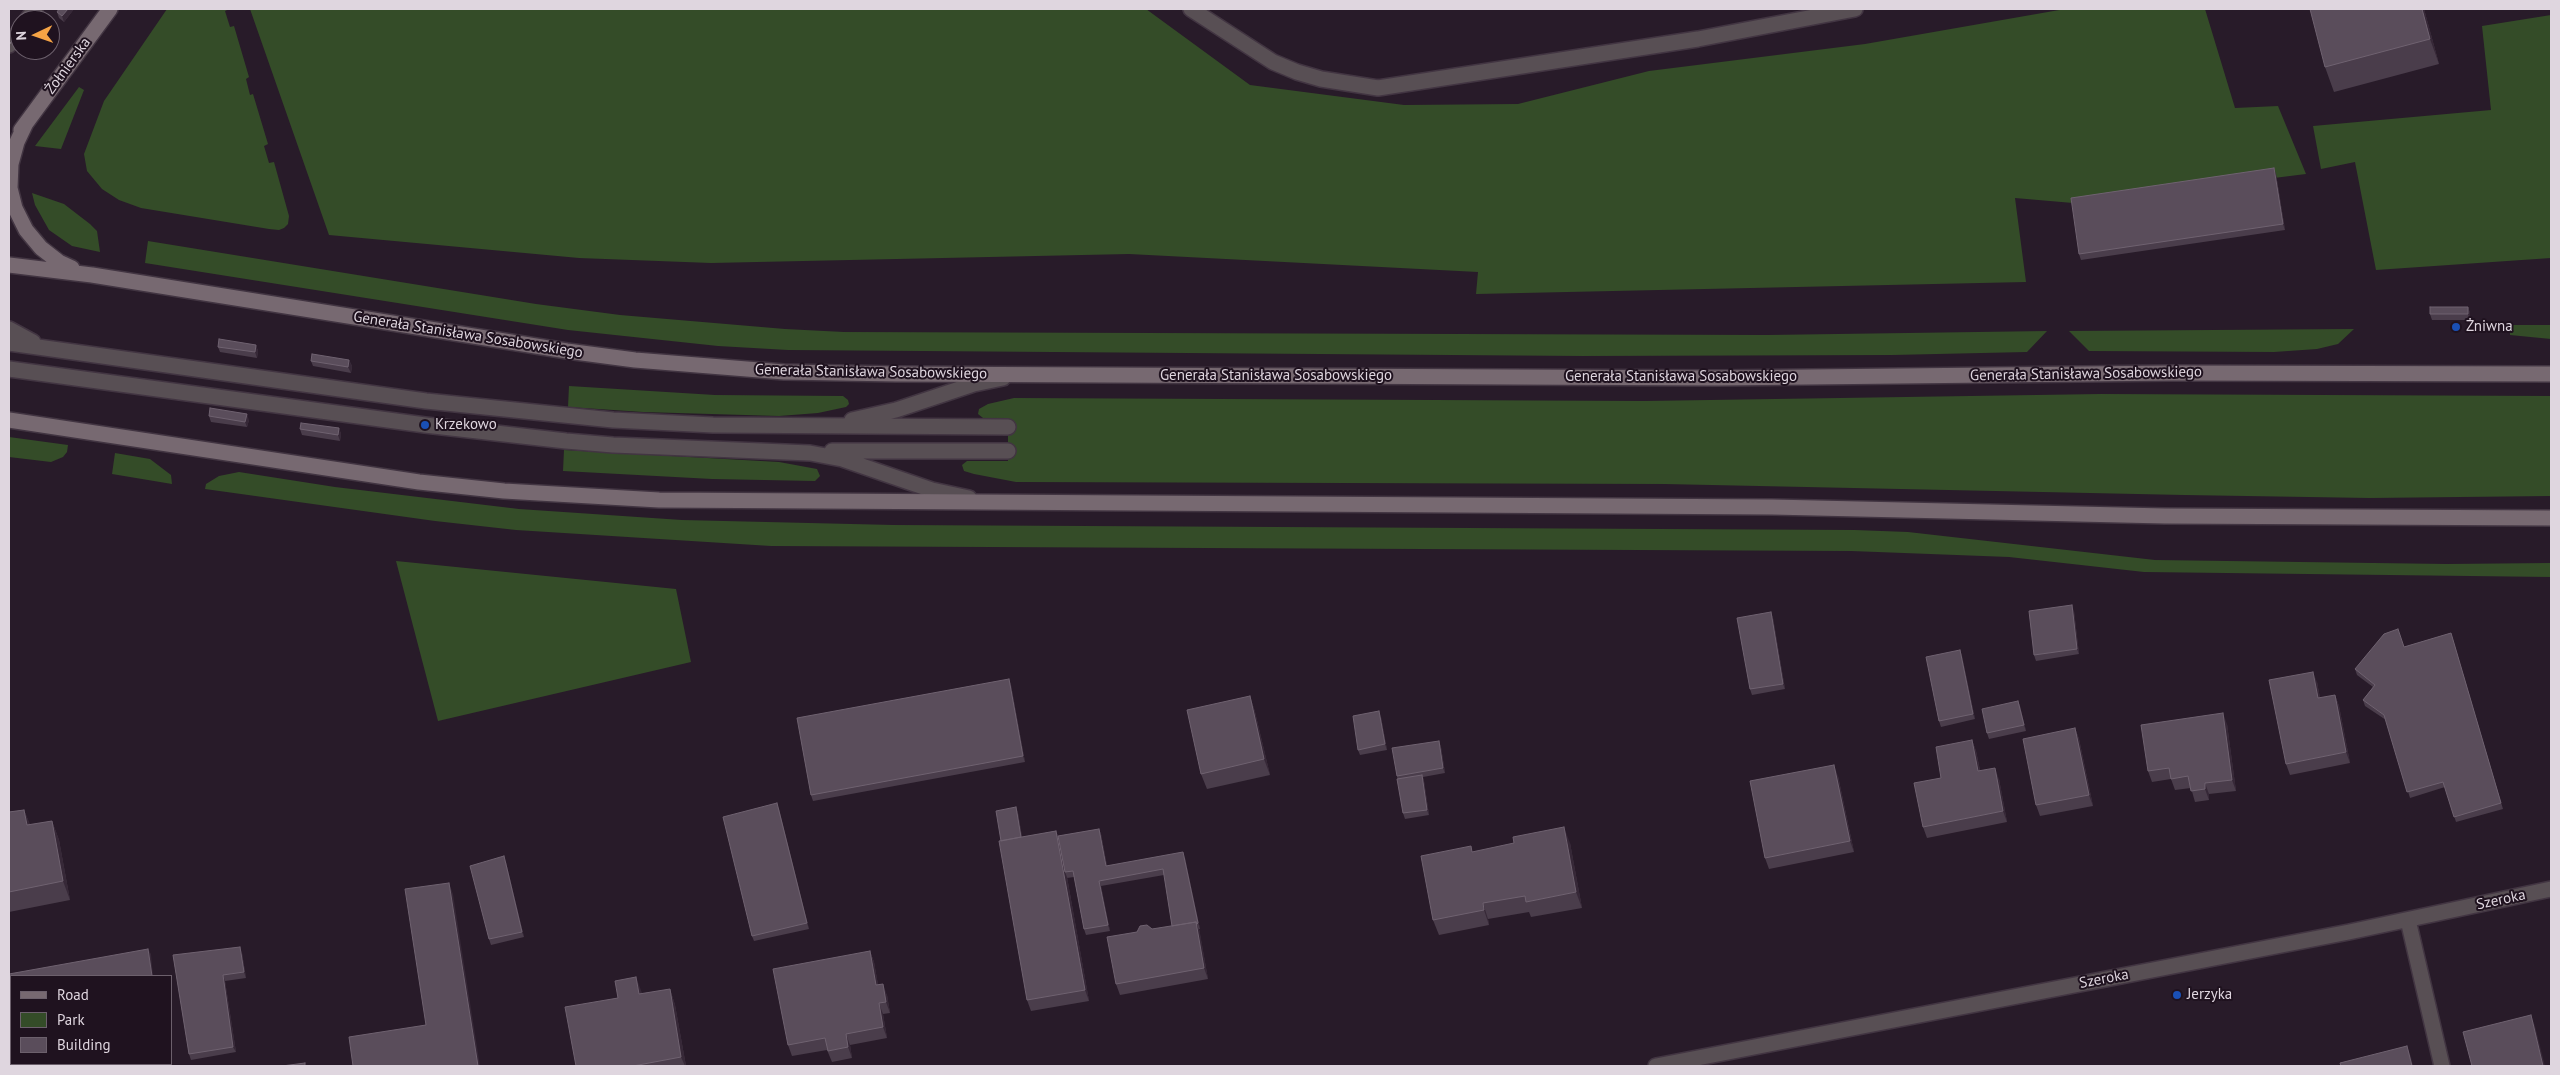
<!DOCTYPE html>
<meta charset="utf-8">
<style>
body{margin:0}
#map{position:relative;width:2560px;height:1075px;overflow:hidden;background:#281b29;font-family:"PT Sans",sans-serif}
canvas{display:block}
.frame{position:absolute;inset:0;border:10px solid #dfd6df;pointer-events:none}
.legend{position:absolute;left:10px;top:975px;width:162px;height:90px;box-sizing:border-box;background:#1f121f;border:1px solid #6c606c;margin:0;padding:6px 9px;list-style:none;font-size:15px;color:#dfd6df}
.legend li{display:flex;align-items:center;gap:10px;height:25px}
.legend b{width:25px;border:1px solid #6c606c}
.north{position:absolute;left:10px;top:10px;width:50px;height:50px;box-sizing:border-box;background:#1f121f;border:1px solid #6c606c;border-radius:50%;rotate:267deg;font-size:14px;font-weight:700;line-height:20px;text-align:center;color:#dfd6df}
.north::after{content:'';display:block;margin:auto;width:18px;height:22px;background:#f5a345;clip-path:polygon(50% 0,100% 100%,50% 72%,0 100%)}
</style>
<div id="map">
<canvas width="2560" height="1075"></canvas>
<div class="frame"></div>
<ul class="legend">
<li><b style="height:6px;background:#776971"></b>Road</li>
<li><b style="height:14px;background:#344c28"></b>Park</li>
<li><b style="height:14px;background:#5a4d5b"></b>Building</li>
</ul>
<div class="north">N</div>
</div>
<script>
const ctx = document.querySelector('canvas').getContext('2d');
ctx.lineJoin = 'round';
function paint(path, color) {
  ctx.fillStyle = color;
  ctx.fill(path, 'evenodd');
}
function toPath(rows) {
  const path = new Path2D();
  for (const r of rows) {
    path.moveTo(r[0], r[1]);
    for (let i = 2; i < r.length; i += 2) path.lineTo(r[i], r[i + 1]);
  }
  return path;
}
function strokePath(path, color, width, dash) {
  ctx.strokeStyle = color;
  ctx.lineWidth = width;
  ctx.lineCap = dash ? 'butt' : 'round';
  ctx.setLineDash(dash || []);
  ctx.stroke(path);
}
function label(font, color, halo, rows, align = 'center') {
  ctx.font = font + ' "PT Sans",sans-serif';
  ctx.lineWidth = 4;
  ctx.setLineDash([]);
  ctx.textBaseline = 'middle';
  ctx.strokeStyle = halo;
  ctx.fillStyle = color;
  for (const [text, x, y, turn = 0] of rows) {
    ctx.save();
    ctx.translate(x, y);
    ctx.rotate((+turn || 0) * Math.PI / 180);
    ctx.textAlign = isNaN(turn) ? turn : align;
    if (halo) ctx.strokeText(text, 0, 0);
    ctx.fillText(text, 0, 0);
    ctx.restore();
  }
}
const green = toPath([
 [167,9,229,9,225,11,230,27,234,26,249,77,246,79,250,95,253,94,268,144,264,146,269,163,274,162,289,216,288,224,284,228,279,230,269,229,141,208,119,200,102,189,87,171,84,154,104,101],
 [250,9,1146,9,1250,85,1404,105,1518,104,1649,71,1865,44,2065,9,2205,9,2235,108,2278,106,2306,174,2073,203,2015,198,2026,282,1476,294,1478,272,1129,254,711,263,579,258,329,235],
 [2551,15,2551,258,2376,270,2355,162,2321,169,2313,126,2491,110,2482,26],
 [79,87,84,90,61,149,35,146],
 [32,193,64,204,90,224,97,231,100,252,72,246,49,230,35,205],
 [148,241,536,304,620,315,785,329,844,332,1767,335,2047,331,2027,352,1892,355,1583,356,788,350,718,346,568,330,145,263],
 [2510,325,2551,325,2551,339,2510,335],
 [2354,329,2338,344,2317,349,2274,352,2089,351,2069,331],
 [569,386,715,395,843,396,848,400,849,404,846,407,818,413,779,416,643,412,568,407],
 [2101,394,2551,396,2551,496,2370,498,2184,495,1664,484,1016,482,974,474,964,471,962,465,967,461,1008,461,1008,418,983,418,978,414,979,409,988,404,1014,398,1644,401],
 [9,437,68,445,67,452,63,457,51,462,9,457],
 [564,450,779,462,817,469,820,476,815,481,712,479,563,471],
 [115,453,150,459,171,475,172,484,112,474],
 [239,472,335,487,519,509,682,520,894,525,1855,530,1908,532,2155,560,2447,564,2551,563,2551,577,2144,572,2009,557,1851,551,771,546,516,530,435,521,205,489,206,484,219,476],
 [396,561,676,589,691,662,438,721]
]);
const lane = toPath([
 [1191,9,1273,62,1297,72,1321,79,1378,88,1698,39,1855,9],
 [27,20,35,9],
 [9,45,20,30],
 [9,329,33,342],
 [9,343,426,401,613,420,713,425,1008,427],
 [9,369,425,425,566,441,613,445,810,453,842,459,932,490,969,498],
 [852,420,896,410,974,384,1003,378],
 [832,451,1008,451]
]);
const street = toPath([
 [2408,920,2442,1066],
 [1656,1066,2349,932,2551,889]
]);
const secondary = toPath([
 [26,123,17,142,11,164,10,188,15,208,26,230,41,248,59,262,72,268],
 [21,130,110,9],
 [9,265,92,275,567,351,635,360,784,372,896,374,1718,378,2173,373,2551,374],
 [9,420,419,482,504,491,659,500,1772,507,2165,516,2551,518]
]);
const tram = toPath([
 [27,20,35,9],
 [9,45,20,30]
]);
const wall = toPath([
 [74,9,64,22,59,18,57,12],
 [2424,9,2439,64,2334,92,2325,67],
 [2276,174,2285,230,2081,260,2079,254],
 [2468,307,2470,313,2470,320,2432,320,2430,314],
 [256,345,258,351,257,358,220,352,218,347],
 [349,360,352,366,351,373,313,366,311,361],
 [209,416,249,420,247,427,211,422],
 [339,428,341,434,340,441,302,435,300,429],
 [2074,611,2079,654,2036,661,2034,655],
 [1771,612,1773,618,1785,689,1752,695,1750,689],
 [2451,633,2503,809,2456,822,2445,787,2410,798,2386,720,2365,706,2363,700,2373,687,2357,675,2355,669,2404,647],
 [1960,650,1962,656,1975,719,1941,727,1939,721],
 [1009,679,1011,685,1025,762,813,801,811,795],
 [2317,682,2320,698,2335,695,2339,706,2350,763,2290,775,2286,764],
 [1250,696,1255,712,1270,775,1207,789,1201,774],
 [2018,701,2020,706,2026,731,1989,739,1987,733],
 [1381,717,1387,750,1360,755,1358,750],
 [2227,724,2236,791,2209,794,2209,800,2195,802,2191,788,2175,790,2171,779,2152,782,2148,771],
 [2075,728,2079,739,2093,806,2040,816,2036,805],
 [1972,740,1976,751,1980,770,1999,779,2007,822,1927,838,1923,827,1941,778],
 [1439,741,1441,747,1445,773,1423,777,1424,781,1429,815,1405,819,1403,813,1397,776],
 [1838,776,1854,852,1769,869,1765,858],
 [1016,807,1018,813,1022,837,1056,831,1058,836,1099,829,1101,834,1107,866,1185,858,1200,929,1199,929,1208,979,1120,995,1116,984,1152,929,1172,926,1164,875,1101,886,1110,931,1086,935,1084,929,1074,877,1067,878,1067,877,1089,1001,1031,1011,1027,1000,1001,841],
 [779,809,809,929,754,941,752,936],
 [24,810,30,825,52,821,59,840,70,900,9,912,9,812],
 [1570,843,1582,908,1531,917,1529,912,1488,919,1489,925,1439,935,1433,920,1474,852],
 [506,862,524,937,491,945,489,939],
 [870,951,874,962,878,985,887,995,890,1013,883,1014,887,1038,850,1045,852,1058,832,1062,827,1050,792,1056,788,1045],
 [242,953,246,978,225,981,236,1052,191,1060,189,1054,173,955],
 [670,989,675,1005,686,1066,576,1066,642,994]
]);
const shadedWall = toPath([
 [68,9,74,9,64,22,62,16],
 [2422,9,2424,9,2439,64,2430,39],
 [2274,168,2276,174,2285,230,2283,224],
 [2468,307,2470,313,2470,320,2468,314],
 [256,345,258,351,257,358,255,352],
 [349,360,352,366,351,373,348,367],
 [247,414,249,420,247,427,245,422],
 [339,428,341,434,340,441,338,435],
 [2072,605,2074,611,2079,654,2077,649],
 [1771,612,1773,618,1785,689,1783,684],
 [1960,650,1962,656,1975,719,1973,714],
 [2313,672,2317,682,2322,709,2318,698],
 [1009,679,1011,685,1025,762,1023,756],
 [2335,695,2339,706,2350,763,2346,752],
 [1250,696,1255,712,1270,775,1264,759],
 [2018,701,2020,706,2026,731,2024,725],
 [1379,711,1381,717,1387,750,1385,744],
 [2223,713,2227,724,2236,791,2232,780],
 [2075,728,2079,739,2093,806,2089,795],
 [1972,740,1976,751,1982,782,1978,771],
 [1439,741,1441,747,1445,773,1443,768],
 [1834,765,1838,776,1854,852,1850,841],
 [1995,768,1999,779,2007,822,2003,811],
 [1422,775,1424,781,1429,815,1427,810],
 [2205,783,2209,794,2209,800,2205,789],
 [777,803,779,809,809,929,807,923],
 [1016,807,1018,813,1024,848,1022,843],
 [24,810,32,829,27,825],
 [52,821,59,840,70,900,63,881],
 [1564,827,1570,843,1582,908,1576,892],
 [1099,829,1101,834,1108,871,1106,866],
 [1056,831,1060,842,1065,872,1067,877,1089,1001,1085,990],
 [1183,852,1185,858,1200,929,1198,923],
 [504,856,506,862,524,937,522,932],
 [1099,881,1101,886,1110,931,1108,925],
 [449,883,453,894,480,1066,478,1066],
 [1483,903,1488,919,1489,925,1484,910],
 [1196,922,1200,933,1208,979,1204,968],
 [240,947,242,953,246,978,244,972],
 [148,949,151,954,153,976,152,976],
 [870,951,874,962,880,996,876,985],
 [223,975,225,981,236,1052,233,1047],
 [636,977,642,993,645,1010,639,994],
 [883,984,887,995,890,1013,886,1002],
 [670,989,675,1005,686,1066,685,1066,681,1057],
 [879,1003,883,1014,887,1038,883,1027],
 [2531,1015,2535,1026,2545,1066,2543,1066],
 [846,1034,850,1045,852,1058,848,1047],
 [2407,1046,2411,1057,2413,1066,2412,1066]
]);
const building = toPath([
 [59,9,68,9,62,16,57,12,59,9],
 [2310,9,2422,9,2430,39,2325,67,2310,9],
 [2274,168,2283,224,2079,254,2071,198,2274,168],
 [2430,307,2468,307,2468,314,2430,314,2430,307],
 [219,339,256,345,255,352,218,347,219,339],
 [312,354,349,360,348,367,311,361,312,354],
 [210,408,247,414,245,422,209,416,210,408],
 [301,423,339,428,338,435,300,429,301,423],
 [2072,605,2077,649,2034,655,2029,611,2072,605],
 [1771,612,1783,684,1750,689,1737,618,1771,612],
 [2398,629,2404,647,2451,633,2501,803,2454,817,2443,782,2407,792,2384,715,2363,700,2375,685,2355,669,2384,634,2398,629],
 [1960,650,1973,714,1939,721,1926,657,1960,650],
 [2313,672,2318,698,2335,695,2346,752,2286,764,2269,680,2313,672],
 [1009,679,1023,756,811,795,797,718,1009,679],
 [1250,696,1264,759,1201,774,1187,710,1250,696],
 [2018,701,2024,725,1987,733,1982,709,2018,701],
 [1379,711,1385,744,1358,750,1353,716,1379,711],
 [2223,713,2232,780,2205,783,2205,789,2191,791,2188,776,2171,779,2169,768,2148,771,2141,725,2223,713],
 [2075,728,2089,795,2036,805,2023,739,2075,728],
 [1972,740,1978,771,1995,768,2003,811,1923,827,1914,783,1941,778,1936,747,1972,740],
 [1439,741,1443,768,1397,776,1392,748,1439,741],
 [1834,765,1850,841,1765,858,1750,781,1834,765],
 [1422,775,1427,810,1403,813,1397,779,1422,775],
 [777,803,807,923,752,936,723,817,777,803],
 [1016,807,1021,837,1001,841,996,811,1016,807],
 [24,810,27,825,52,821,63,881,9,892,9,812,24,810],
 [1564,827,1576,892,1526,902,1525,896,1483,903,1484,910,1433,920,1421,856,1471,846,1472,852,1514,843,1513,837,1564,827],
 [1099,829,1106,866,1183,852,1198,923,1197,924,1196,922,1172,926,1163,869,1099,881,1108,925,1084,929,1073,871,1065,872,1058,836,1099,829],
 [1056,831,1085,990,1027,1000,999,841,1056,831],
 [504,856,522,932,489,939,470,866,504,856],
 [449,883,478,1066,353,1066,349,1037,426,1025,405,889,449,883],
 [1196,922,1204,968,1116,984,1107,937,1137,932,1140,926,1147,925,1152,929,1196,922],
 [240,947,244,972,223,975,233,1047,189,1054,173,955,240,947],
 [148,949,152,976,11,976,11,1064,51,1064,51,1066,9,1066,9,974,148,949],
 [870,951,876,985,883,984,886,1002,879,1003,883,1027,846,1034,848,1047,828,1051,825,1038,788,1045,773,969,870,951],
 [636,977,639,994,670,989,681,1057,633,1066,576,1066,565,1007,618,998,615,981,636,977],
 [2531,1015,2543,1066,2472,1066,2463,1032,2531,1015],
 [2407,1046,2412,1066,2341,1066,2340,1063,2407,1046],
 [305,1063,305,1066,282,1066,305,1063]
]);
const markers = [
 [2456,327,5,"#1a4fb4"],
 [425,425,5,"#1a4fb4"],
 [2177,995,5,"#1a4fb4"]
];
const streetNames = [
 ["Żołnierska",68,66,-54],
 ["Generała Stanisława Sosabowskiego",468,335,9],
 ["Generała Stanisława Sosabowskiego",871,372,1],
 ["Generała Stanisława Sosabowskiego",2086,374,-1],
 ["Generała Stanisława Sosabowskiego",1276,376],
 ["Generała Stanisława Sosabowskiego",1681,377],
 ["Szeroka",2501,900,-12],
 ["Szeroka",2104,979,-11]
];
const poiNames = [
 ["Żniwna",2466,327],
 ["Krzekowo",435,425],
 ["Jerzyka",2187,995]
];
paint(green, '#344c28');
strokePath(lane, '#423542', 18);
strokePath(street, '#423542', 18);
strokePath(secondary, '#423542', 18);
strokePath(lane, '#584f54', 15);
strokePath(street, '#584f54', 15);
strokePath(secondary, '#776971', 15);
strokePath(tram, '#908691', 1);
paint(wall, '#4a3d4b');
paint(shadedWall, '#362837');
paint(building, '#5a4d5b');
strokePath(building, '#6f6270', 1);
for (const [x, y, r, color] of markers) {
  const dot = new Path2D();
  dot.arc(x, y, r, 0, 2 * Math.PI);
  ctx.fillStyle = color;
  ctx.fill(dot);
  strokePath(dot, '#1f121f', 2);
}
label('15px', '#dfd6df', '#1f121f', streetNames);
label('15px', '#dfd6df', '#1f121f', poiNames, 'left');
</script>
